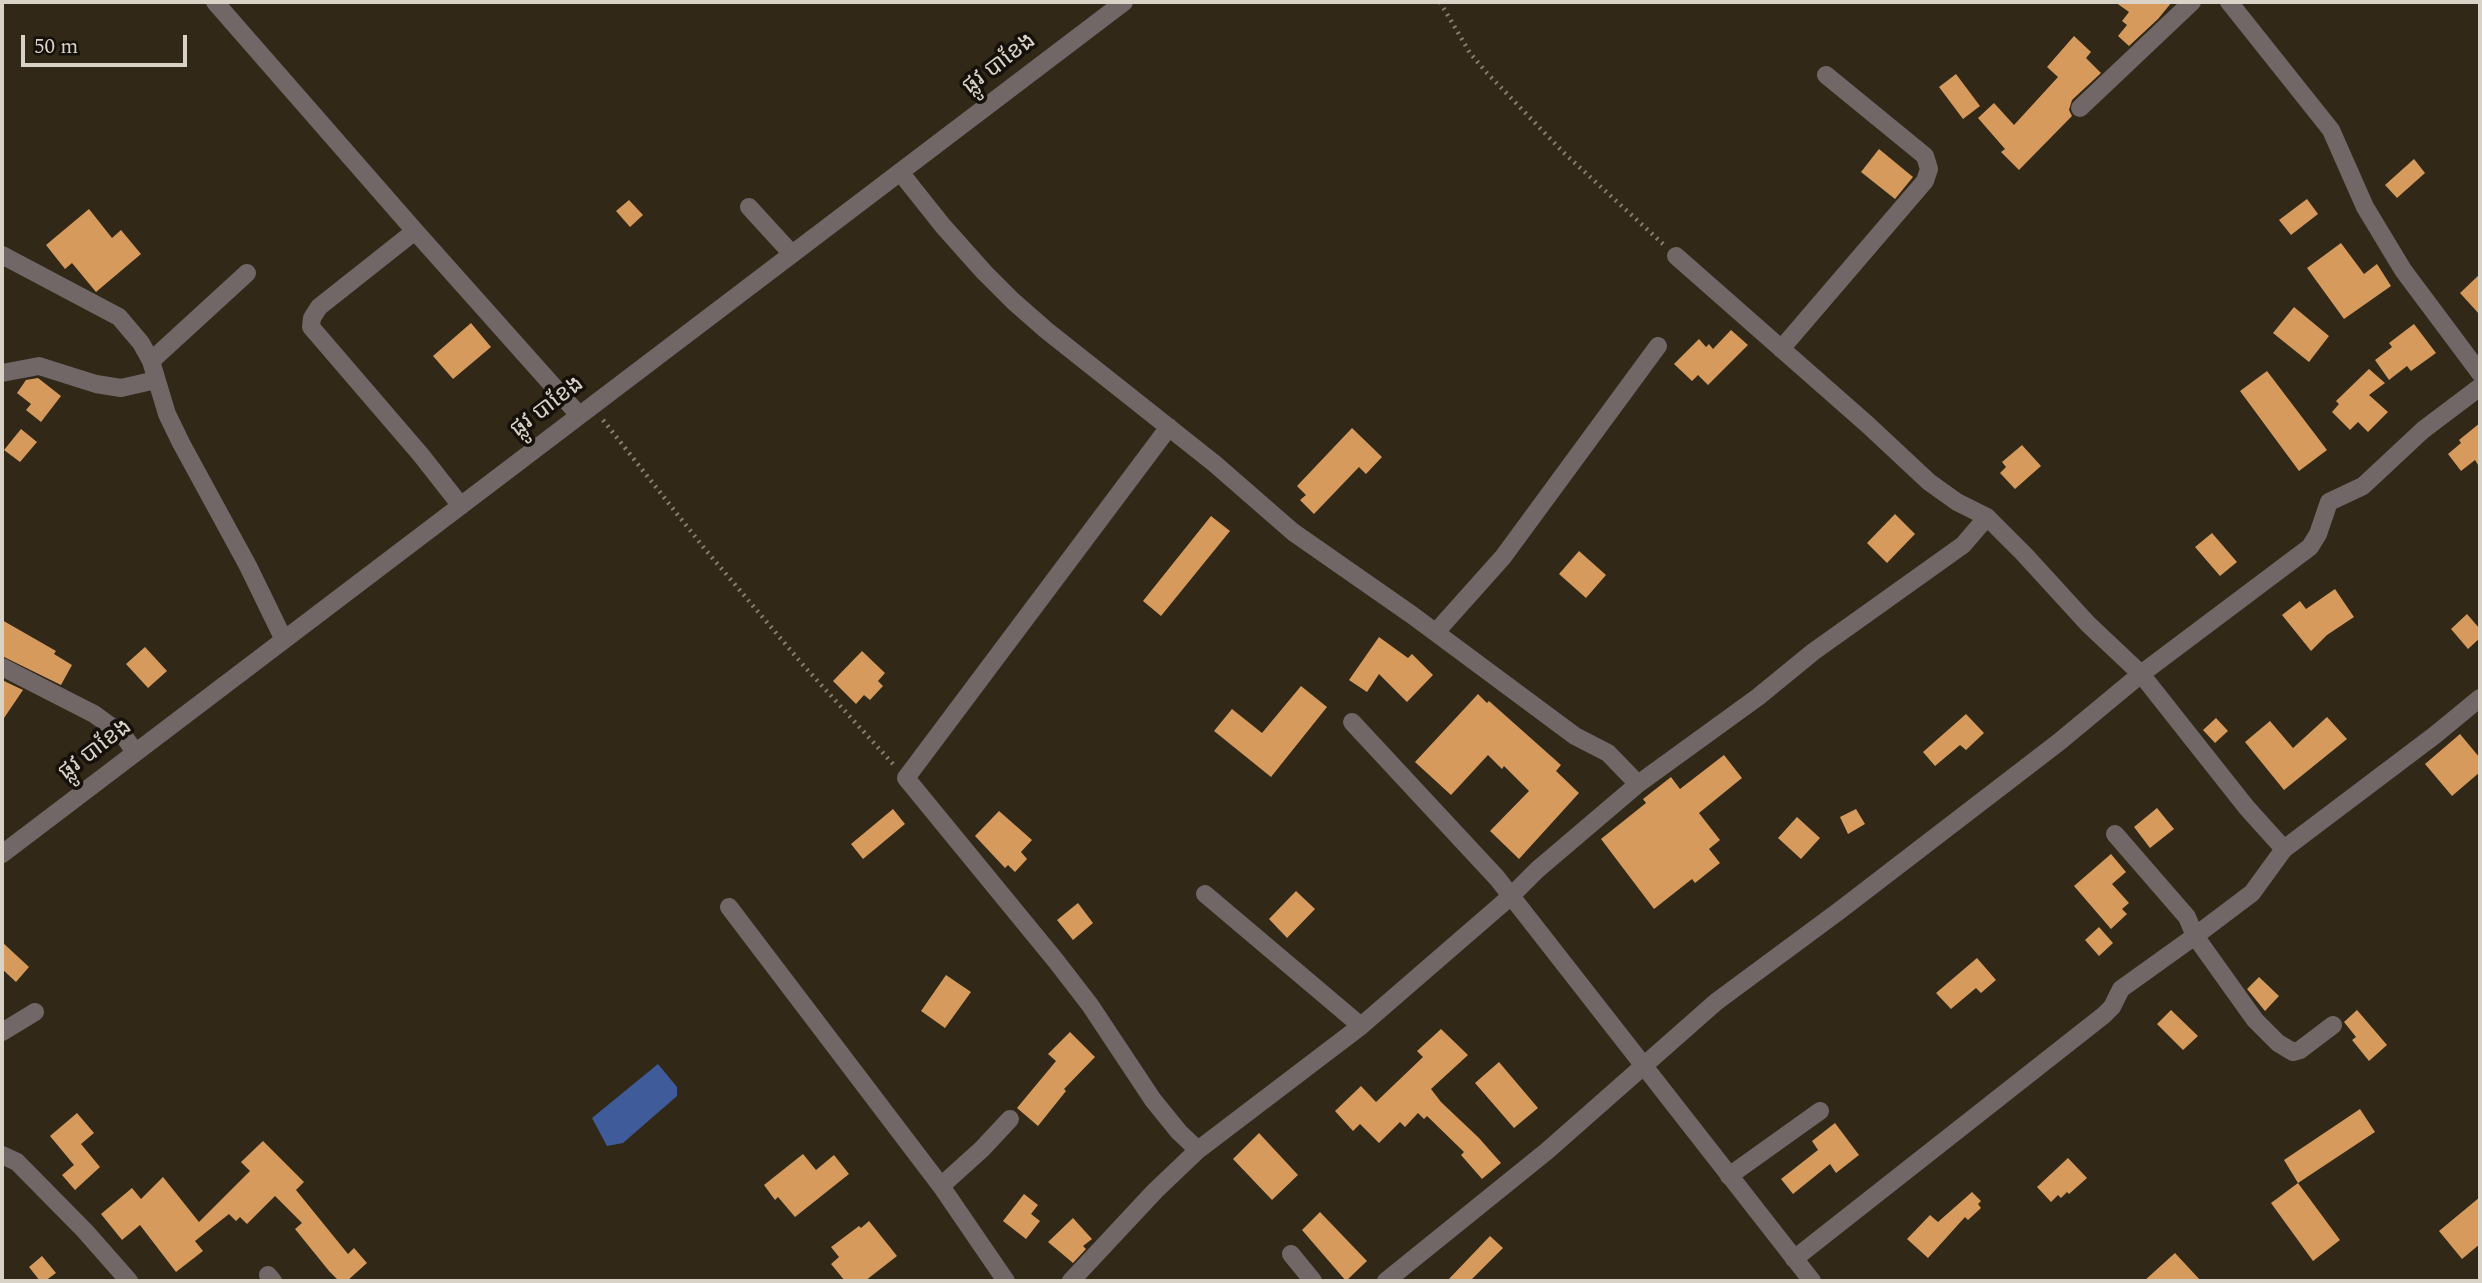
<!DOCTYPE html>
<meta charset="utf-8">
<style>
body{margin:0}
#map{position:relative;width:2482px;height:1283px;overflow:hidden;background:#312817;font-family:Spectral,serif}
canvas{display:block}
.frame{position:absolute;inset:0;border:4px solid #d8d2c7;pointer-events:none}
.scale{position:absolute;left:21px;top:35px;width:166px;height:32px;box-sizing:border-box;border:4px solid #d8d2c7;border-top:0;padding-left:9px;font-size:21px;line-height:24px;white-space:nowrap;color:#d8d2c7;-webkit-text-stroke:5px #15110a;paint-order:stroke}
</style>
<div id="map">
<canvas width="2482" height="1283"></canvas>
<div class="frame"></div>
<div class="scale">50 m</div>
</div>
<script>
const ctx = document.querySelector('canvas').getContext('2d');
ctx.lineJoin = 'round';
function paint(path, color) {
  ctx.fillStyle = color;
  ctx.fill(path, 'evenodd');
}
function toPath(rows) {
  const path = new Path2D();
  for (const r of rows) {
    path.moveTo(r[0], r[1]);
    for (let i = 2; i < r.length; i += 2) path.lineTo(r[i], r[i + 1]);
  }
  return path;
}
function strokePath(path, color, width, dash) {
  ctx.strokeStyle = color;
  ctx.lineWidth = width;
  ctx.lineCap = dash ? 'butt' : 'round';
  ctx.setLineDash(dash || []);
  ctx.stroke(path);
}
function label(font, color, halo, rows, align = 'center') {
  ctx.font = font + ' Spectral,"Noto Sans Khmer",serif';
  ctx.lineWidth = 7;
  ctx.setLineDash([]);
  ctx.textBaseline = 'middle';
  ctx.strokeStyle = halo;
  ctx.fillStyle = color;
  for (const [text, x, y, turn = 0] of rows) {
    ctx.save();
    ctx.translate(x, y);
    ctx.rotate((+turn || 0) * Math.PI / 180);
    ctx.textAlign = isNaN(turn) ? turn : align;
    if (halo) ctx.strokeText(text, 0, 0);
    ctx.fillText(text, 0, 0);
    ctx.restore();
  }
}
const water = toPath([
 [658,1064,677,1087,677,1096,623,1143,607,1146,592,1118]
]);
const building = toPath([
 [2115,2,2172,2,2158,19,2129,46,2118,36,2127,25,2122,21,2129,12],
 [2074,36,2091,52,2086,58,2101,73,2072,100,2069,110,2072,116,2019,170,2001,152,2005,149,1978,118,1994,103,2014,125,2058,77,2047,67],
 [1956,74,1980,106,1963,119,1939,87],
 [1879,149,1913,177,1895,199,1861,172],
 [2414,159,2425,173,2397,198,2385,185],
 [2307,199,2318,214,2291,235,2279,220],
 [629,200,643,215,630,227,616,211],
 [89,209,112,238,121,230,141,254,96,292,72,263,65,269,46,245],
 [2341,243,2364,274,2377,264,2391,286,2344,319,2307,268],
 [2480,274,2480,315,2460,293],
 [2294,307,2329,336,2309,362,2273,333],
 [471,323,491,347,453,379,433,356],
 [2414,324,2436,353,2411,371,2407,366,2389,380,2375,360,2392,347,2389,343],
 [1731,330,1748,345,1708,385,1698,375,1692,381,1674,364,1699,339,1706,347,1709,344,1713,349],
 [2369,369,2385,383,2369,395,2388,412,2368,432,2358,422,2350,430,2332,412,2339,404,2336,401],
 [2267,371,2327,450,2299,471,2240,391],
 [38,378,61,396,41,422,26,410,31,404,17,393,26,380],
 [2480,423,2480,468,2475,460,2461,471,2448,454,2461,443,2459,440],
 [1352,428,1382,457,1366,474,1359,467,1314,514,1300,500,1306,495,1297,486],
 [21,429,37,442,20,462,4,450],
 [2022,445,2041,466,2015,489,2000,473,2006,467,2002,462],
 [1895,514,1915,534,1887,563,1867,543],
 [1211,516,1230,531,1161,616,1143,601],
 [2212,533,2237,562,2220,576,2195,547],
 [1579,551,1606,575,1586,598,1559,574],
 [2335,589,2354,617,2327,635,2311,651,2282,615,2300,601,2306,609],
 [2467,614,2480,629,2480,638,2468,649,2451,629],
 [2,620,56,651,54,654,72,665,61,685,2,656],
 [1379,637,1408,658,1412,654,1433,675,1407,702,1379,674,1367,692,1349,680],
 [145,647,167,671,148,688,126,664],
 [862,651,885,673,878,681,883,686,870,700,864,695,856,704,833,681],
 [2,680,23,690,2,721],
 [1301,686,1327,707,1271,777,1214,731,1232,709,1262,733],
 [1478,694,1487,703,1489,701,1561,765,1556,771,1579,793,1519,859,1490,831,1529,791,1504,766,1502,769,1488,755,1451,795,1415,762],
 [1966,714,1984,733,1966,750,1960,745,1935,766,1923,752],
 [2327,717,2347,739,2284,790,2245,742,2270,721,2293,748],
 [2216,718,2228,731,2215,743,2203,730],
 [2460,734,2480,758,2480,772,2452,796,2425,764],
 [1724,755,1742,778,1699,813,1720,840,1709,849,1720,863,1695,883,1692,879,1654,909,1601,839,1646,803,1643,799,1671,777,1680,789],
 [2157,808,2174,829,2150,848,2134,827],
 [893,809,905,824,863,859,851,844],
 [1856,809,1865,824,1848,834,1840,817],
 [999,811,1032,840,1021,852,1027,859,1015,872,1008,865,1005,868,975,836],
 [1797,817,1820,838,1801,859,1778,838],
 [2111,854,2126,872,2112,884,2129,903,2122,909,2127,914,2111,929,2074,886],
 [1296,891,1315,909,1287,938,1269,919],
 [1078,903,1093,923,1073,940,1057,920],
 [2099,927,2113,943,2099,956,2085,940],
 [2,942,29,967,16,982,2,969],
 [1977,958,1996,980,1981,993,1976,988,1951,1009,1936,993],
 [946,975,971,992,945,1028,921,1011],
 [2259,977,2279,996,2265,1011,2247,989],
 [2171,1010,2198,1036,2183,1050,2157,1024],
 [2357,1010,2387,1045,2369,1061,2352,1040,2356,1037,2344,1022],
 [1441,1029,1468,1055,1431,1089,1441,1102,1479,1138,1501,1163,1482,1179,1461,1155,1464,1152,1427,1116,1424,1119,1418,1113,1405,1127,1400,1122,1379,1143,1360,1124,1353,1131,1335,1111,1361,1086,1376,1102,1423,1057,1417,1051],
 [1070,1032,1095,1057,1064,1089,1066,1091,1038,1126,1017,1108,1056,1061,1048,1054],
 [1499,1062,1538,1108,1514,1128,1475,1083],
 [2360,1109,2375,1132,2298,1183,2284,1160],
 [77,1113,94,1133,81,1144,100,1167,75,1190,62,1175,74,1165,50,1136],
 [1835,1123,1859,1155,1836,1173,1830,1164,1793,1194,1781,1179,1818,1150,1812,1141],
 [1259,1133,1298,1175,1272,1200,1233,1159],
 [263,1141,304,1182,296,1190,348,1254,354,1248,367,1263,347,1281,339,1281,329,1271,295,1229,302,1223,275,1196,247,1224,240,1217,236,1221,229,1214,195,1241,203,1251,176,1272,140,1225,122,1240,101,1214,132,1188,141,1199,163,1177,199,1222,250,1171,241,1162],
 [803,1154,816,1170,834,1155,849,1174,795,1217,778,1197,775,1200,764,1185],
 [2068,1158,2087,1178,2069,1194,2067,1192,2061,1198,2058,1195,2051,1202,2037,1187],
 [2298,1183,2340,1240,2313,1261,2271,1203],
 [1972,1192,1981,1201,1978,1204,1981,1208,1968,1220,1965,1217,1928,1258,1907,1239,1930,1215,1938,1222],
 [1024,1194,1038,1205,1031,1214,1040,1221,1026,1239,1003,1221],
 [2480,1197,2480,1244,2462,1259,2439,1231],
 [1320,1212,1367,1261,1346,1281,1302,1230],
 [1073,1218,1092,1239,1083,1246,1086,1249,1073,1263,1048,1242],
 [869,1221,897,1256,865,1281,845,1281,831,1264,839,1257,831,1247,859,1226,861,1228],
 [1490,1236,1503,1248,1470,1281,1447,1281],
 [2175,1253,2201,1281,2144,1281],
 [42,1256,56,1273,45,1281,40,1281,29,1267]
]);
const path = toPath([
 [1440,2,1470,53,1487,73,1563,152,1663,244],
 [603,420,704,548,804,666,893,764]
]);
const minor = toPath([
 [215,2,415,231,579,415],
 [2229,2,2331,130,2365,207,2403,270,2480,373],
 [2080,108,2192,2],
 [900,172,943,226,984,272,1013,301,1046,330,1215,464,1293,532,1412,615,1575,736,1608,753,1638,784],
 [749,207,792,254],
 [415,231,319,307,312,318,311,327,421,455,461,506],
 [2,255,119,317,141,343,151,361,167,414,181,443,248,566,284,640],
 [1676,256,1868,425,1929,482,1957,502,1987,517,2024,554,2088,624,2141,674,2247,808,2284,849],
 [1781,349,1925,181,1929,169,1925,156,1826,75],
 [151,361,247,273],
 [2,373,39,366,96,384,121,388,156,380],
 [1169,427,906,778,1056,961,1090,1005,1153,1100,1179,1132,1198,1150],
 [1436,632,1503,557,1658,346],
 [2,667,94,714,123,735,135,752],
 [1352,722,1497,878,1812,1281],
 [2115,834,2187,917,2195,936,2255,1020,2278,1043,2293,1052,2300,1050,2333,1025],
 [2,854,1124,2],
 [1205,894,1361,1026],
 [729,907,941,1186,1006,1281],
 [2,1032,35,1012],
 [2,1155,17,1162,85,1231,129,1281],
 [1729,1176,1820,1111],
 [941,1186,982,1149,1010,1119],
 [1291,1254,1313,1281],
 [1794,1259,2104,1015,2112,1007,2121,989,2195,936,2252,893,2284,849,2435,735,2480,698],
 [268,1275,273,1281],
 [1071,1281,1155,1191,1198,1150,1361,1026,1510,897,1537,870,1638,784,1758,697,1813,652,1963,545,1987,517],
 [1386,1281,1547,1151,1716,1002,1839,911,2059,742,2141,674,2310,547,2318,534,2329,502,2363,486,2423,430,2480,387]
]);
const streetNames = [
 ["ផ្លូវ បាខែង",1000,65,-37],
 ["ផ្លូវ បាខែង",548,408,-37],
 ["ផ្លូវ បាខែង",96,751,-37]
];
paint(water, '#3f5b99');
paint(building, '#d69b5c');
strokePath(path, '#857e70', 4.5, [2, 5]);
strokePath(minor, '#726767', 18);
label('23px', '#d8d2c7', '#15110a', streetNames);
</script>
